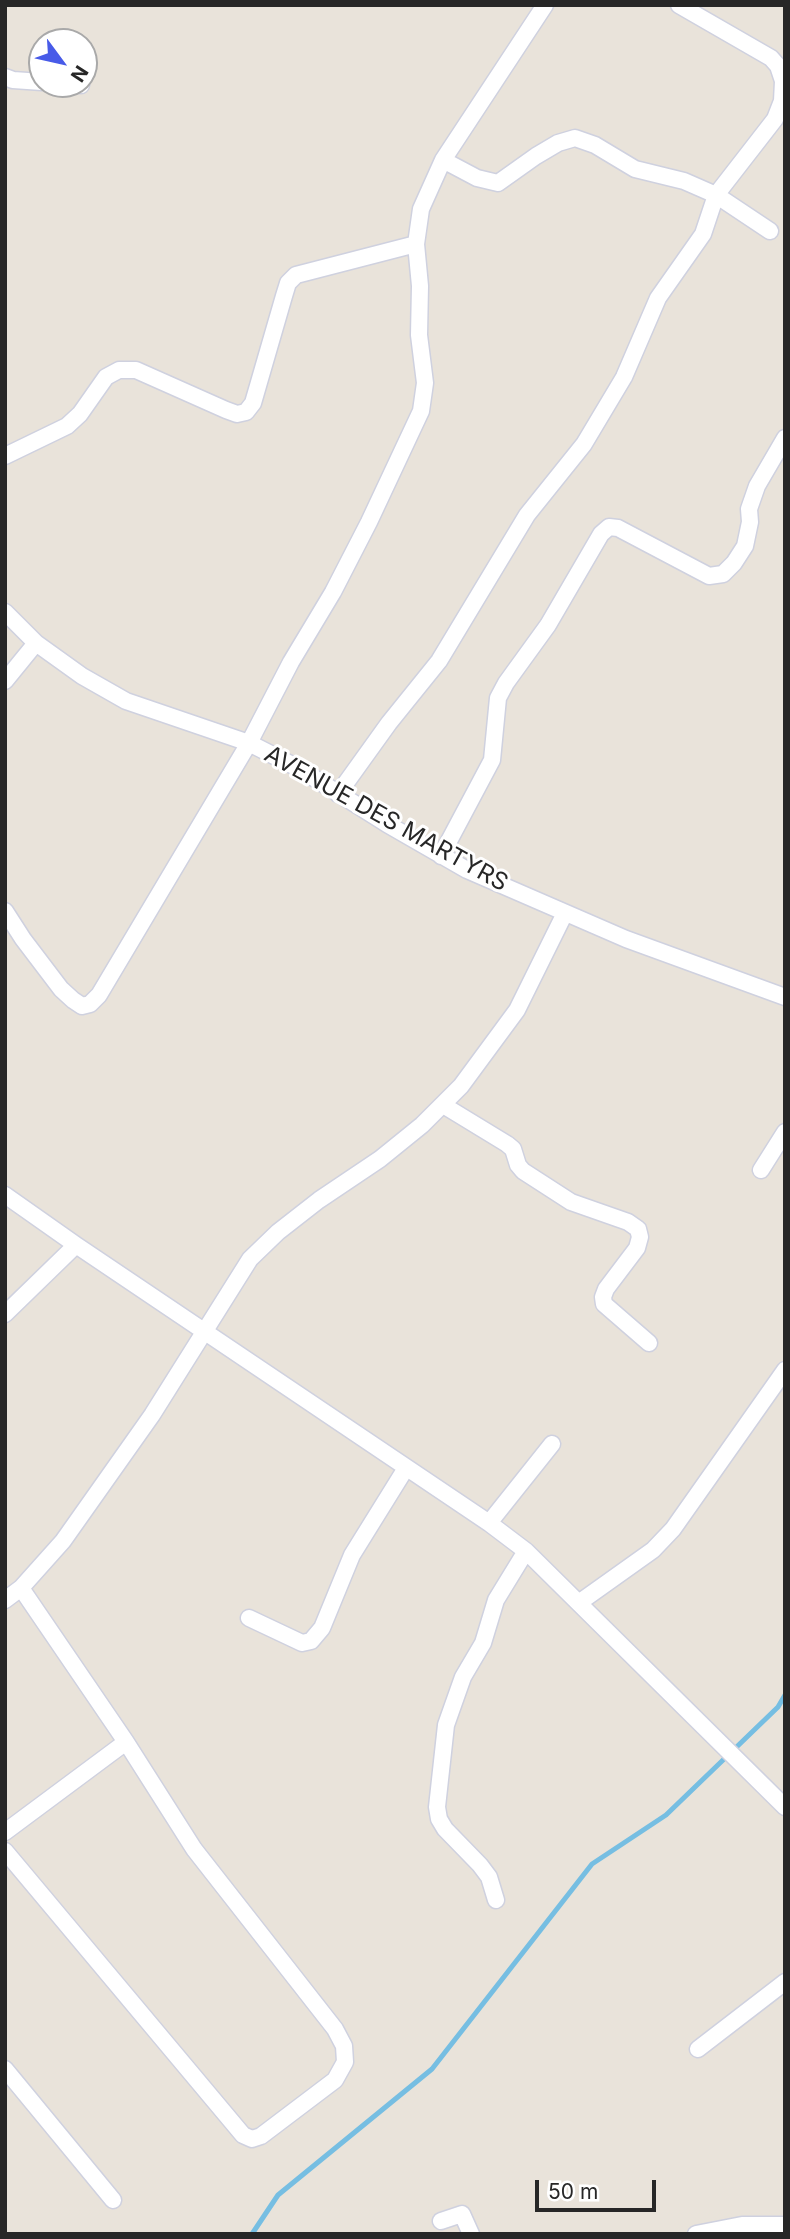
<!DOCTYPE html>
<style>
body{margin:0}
#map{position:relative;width:790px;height:2239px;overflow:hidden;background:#e9e3da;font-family:Inter,sans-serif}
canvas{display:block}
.frame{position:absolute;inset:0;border:7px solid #272727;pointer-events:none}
.north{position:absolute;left:28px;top:28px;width:70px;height:70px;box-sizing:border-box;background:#fff;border:2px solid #a9a9a9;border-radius:50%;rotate:123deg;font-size:19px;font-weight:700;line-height:28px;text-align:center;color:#272727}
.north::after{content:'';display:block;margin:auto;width:24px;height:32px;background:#485be8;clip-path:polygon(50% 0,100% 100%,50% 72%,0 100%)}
.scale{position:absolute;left:535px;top:2180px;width:121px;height:32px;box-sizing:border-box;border:4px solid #272727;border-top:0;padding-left:9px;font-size:21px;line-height:24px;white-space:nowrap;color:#272727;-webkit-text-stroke:5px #fff;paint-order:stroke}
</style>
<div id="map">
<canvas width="790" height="2239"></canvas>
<div class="frame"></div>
<div class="north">N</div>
<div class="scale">50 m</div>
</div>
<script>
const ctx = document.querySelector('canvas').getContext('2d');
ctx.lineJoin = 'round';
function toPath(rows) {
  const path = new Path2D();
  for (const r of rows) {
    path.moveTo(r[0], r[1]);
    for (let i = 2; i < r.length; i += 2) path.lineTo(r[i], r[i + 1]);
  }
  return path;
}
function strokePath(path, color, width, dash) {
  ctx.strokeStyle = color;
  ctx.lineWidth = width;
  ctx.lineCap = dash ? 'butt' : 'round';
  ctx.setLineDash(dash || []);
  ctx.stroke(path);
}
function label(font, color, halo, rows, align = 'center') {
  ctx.font = font + ' Inter,sans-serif';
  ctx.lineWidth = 6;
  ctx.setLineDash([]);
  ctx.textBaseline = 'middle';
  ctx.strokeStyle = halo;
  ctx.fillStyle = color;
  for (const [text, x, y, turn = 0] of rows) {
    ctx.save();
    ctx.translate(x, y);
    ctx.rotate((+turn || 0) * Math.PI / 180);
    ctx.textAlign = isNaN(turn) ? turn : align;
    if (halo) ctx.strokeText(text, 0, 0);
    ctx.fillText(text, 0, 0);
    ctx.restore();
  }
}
const stream = toPath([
 [252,2234,278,2195,432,2069,592,1864,666,1815,778,1707,785,1695]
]);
const minor = toPath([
 [679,5,771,58,778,66,783,81,782,101,775,119,716,195,770,231],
 [5,77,13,80,42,82],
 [70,84,81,85],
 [5,456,67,426,80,414,106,377,119,370,136,370,226,410,237,414,246,412,253,403,284,296,288,283,296,275,416,244],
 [5,612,36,643,82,676,126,701,249,743,298,768,387,824,467,870,626,939,785,997],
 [5,681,36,643],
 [338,794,389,723,439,661,527,515,584,444,624,377,658,298,703,234,716,195,684,181,635,169,595,145,575,138,558,143,536,156,498,183,477,178,443,160],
 [441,856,492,760,498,698,506,683,548,625,601,534,609,527,618,528,709,576,723,574,734,563,745,546,750,522,749,509,757,486,785,438],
 [5,911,23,939,61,989,73,1000,82,1006,90,1004,99,995,249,743,291,662,333,592,369,522,421,411,425,383,419,335,420,286,416,244,421,209,443,160,545,5],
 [443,1105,507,1144,513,1149,518,1165,523,1171,571,1202,628,1222,638,1229,640,1237,637,1248,606,1289,603,1297,604,1304,649,1343],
 [761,1170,785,1132],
 [5,1195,76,1245,489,1523,526,1551,785,1807],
 [5,1314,76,1245],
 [489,1523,552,1444],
 [5,1600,21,1588,63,1541,152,1415,250,1259,278,1232,319,1200,380,1159,422,1125,461,1086,517,1010,565,913],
 [580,1602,653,1550,673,1529,785,1370],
 [249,1618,302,1643,311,1641,322,1628,352,1555,406,1468],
 [5,1832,126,1742],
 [5,1851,243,2135,252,2139,261,2136,335,2080,345,2062,344,2046,335,2029,194,1849,126,1742,21,1588],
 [496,1900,489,1877,480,1865,445,1829,439,1819,437,1807,446,1725,463,1677,483,1643,496,1600,526,1551],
 [698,2049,785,1982],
 [5,2069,113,2200],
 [441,2221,462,2214,471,2234],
 [696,2234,742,2225,785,2225]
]);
const streetNames = [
 ["AVENUE DES MARTYRS",386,819,29]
];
strokePath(stream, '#76bee2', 5);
strokePath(minor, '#cfd1df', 19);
strokePath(minor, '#fff', 16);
label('24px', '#272727', '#fff', streetNames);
</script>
